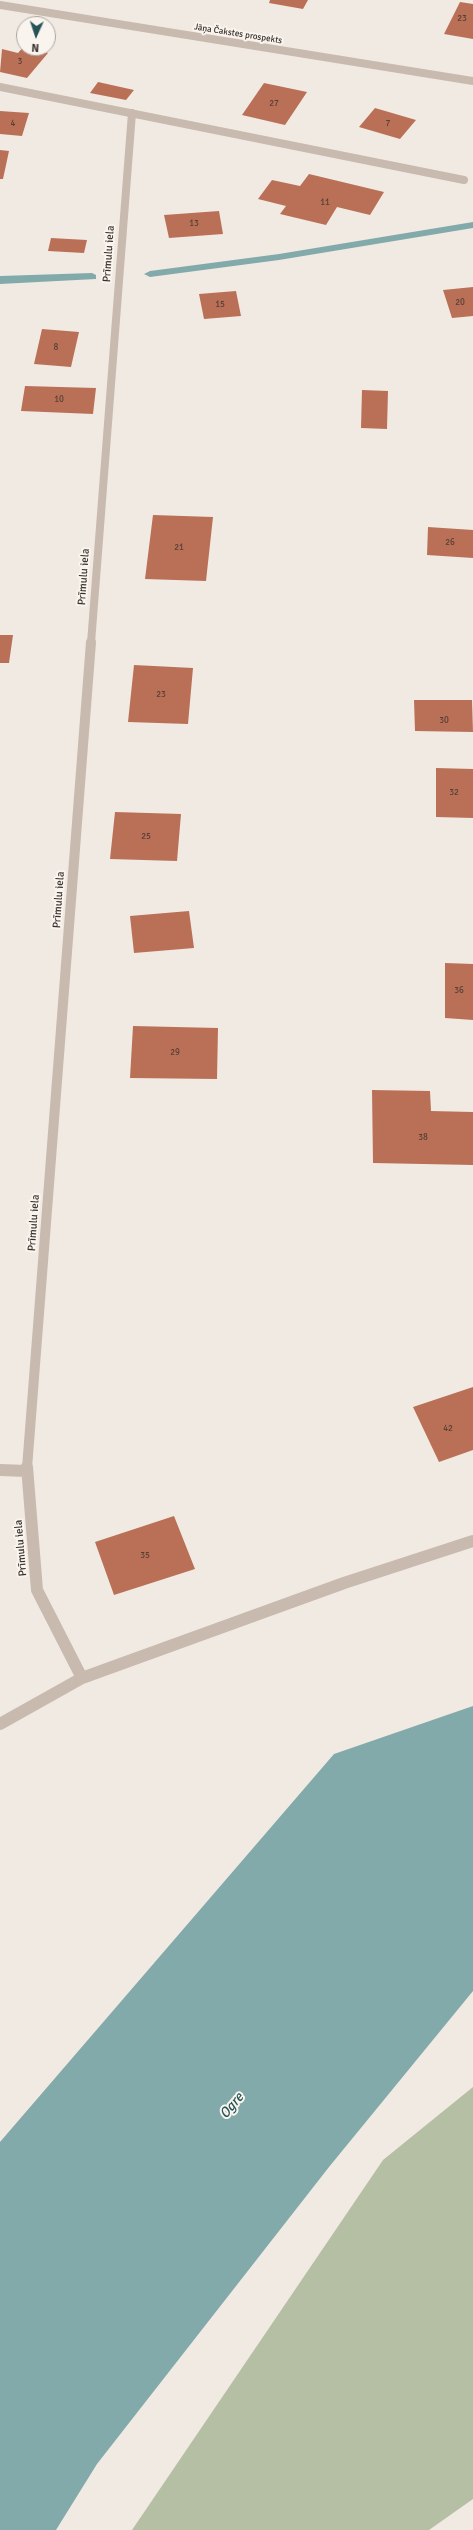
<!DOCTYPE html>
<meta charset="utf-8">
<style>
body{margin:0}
#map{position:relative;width:473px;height:2530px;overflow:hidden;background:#f1eae2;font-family:Signika,sans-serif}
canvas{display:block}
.north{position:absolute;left:16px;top:16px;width:40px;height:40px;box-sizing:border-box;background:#f9f4ee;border:1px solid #aca6a0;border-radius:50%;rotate:183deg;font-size:11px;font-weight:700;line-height:16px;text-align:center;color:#38302c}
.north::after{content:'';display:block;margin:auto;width:14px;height:18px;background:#255256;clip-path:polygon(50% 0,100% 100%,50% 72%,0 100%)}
</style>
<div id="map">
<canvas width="473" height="2530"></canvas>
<div class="north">N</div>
</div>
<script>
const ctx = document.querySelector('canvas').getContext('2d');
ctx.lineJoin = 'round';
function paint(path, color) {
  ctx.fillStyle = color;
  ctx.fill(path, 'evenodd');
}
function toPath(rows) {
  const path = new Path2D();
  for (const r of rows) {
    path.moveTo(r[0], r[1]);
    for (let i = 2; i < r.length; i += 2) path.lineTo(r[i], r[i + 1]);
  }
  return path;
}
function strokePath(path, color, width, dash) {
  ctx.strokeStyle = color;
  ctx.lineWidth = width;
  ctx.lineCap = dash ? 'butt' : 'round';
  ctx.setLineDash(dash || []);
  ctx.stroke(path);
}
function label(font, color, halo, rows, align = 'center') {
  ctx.font = font + ' Signika,sans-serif';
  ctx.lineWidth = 4;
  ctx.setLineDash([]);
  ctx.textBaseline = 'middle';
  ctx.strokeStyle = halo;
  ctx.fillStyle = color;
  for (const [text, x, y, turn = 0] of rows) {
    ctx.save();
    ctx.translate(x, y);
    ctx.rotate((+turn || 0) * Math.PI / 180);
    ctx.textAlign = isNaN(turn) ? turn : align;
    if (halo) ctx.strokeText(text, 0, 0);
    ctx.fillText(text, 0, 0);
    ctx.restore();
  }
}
const green = toPath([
 [473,2087,473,2499,429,2530,132,2530,383,2160]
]);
const water = toPath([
 [473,1706,473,1991,329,2167,97,2464,56,2530,0,2530,0,2142,334,1754]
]);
const stream = toPath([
 [473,222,473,228,279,260,150,277,144,274,150,271,279,254,473,222],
 [92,273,96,275,96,279,0,284,0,276,92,273]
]);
const building = toPath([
 [270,0,308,0,303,9,269,3],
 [460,2,473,4,473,39,444,34],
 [24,46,48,53,27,78,0,72,2,49,18,53],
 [98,82,134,90,126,100,90,93],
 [264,83,307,92,285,125,242,115],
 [375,108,416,120,400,139,359,127],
 [0,111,29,113,22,136,0,134],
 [0,150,9,151,3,179,0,179],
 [309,174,384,192,370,215,337,207,326,225,280,214,286,206,258,199,272,180,300,186],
 [219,211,223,234,169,238,164,215],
 [51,238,87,240,84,253,48,251],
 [473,287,473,316,452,318,443,290],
 [236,291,241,316,204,319,199,294],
 [42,329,79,332,71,367,34,364],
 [25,386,96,388,93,414,21,411],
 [362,390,388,391,387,429,361,428],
 [153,515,213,517,206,581,145,579],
 [428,527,473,530,473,558,427,555],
 [0,635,13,635,9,663,0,663],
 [134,665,193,668,188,724,128,722],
 [414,700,472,700,473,732,415,731],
 [436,768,473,769,473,818,436,817],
 [115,812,181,814,177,861,110,859],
 [189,911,194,948,134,953,130,916],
 [445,963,473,964,473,1020,445,1018],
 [133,1026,218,1028,217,1079,130,1078],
 [372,1090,430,1091,431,1111,473,1112,473,1165,373,1163],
 [473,1387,473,1450,439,1462,413,1407],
 [174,1516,195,1569,114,1595,95,1542]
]);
const minorFar2 = toPath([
 [0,5,473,81],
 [0,87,464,180],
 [91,643,132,113]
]);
const minorFar1 = toPath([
 [27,1468,91,642]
]);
const minor = toPath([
 [27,1467,37,1590,82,1678],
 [0,1470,27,1471],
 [0,1724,82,1678,344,1583,473,1541]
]);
const numberNames = [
 ["23",462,19],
 ["3",20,62],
 ["27",274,104],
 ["4",13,124],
 ["7",388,124],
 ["11",325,203],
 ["13",194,224],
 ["20",460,303],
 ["15",220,305],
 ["8",56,348],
 ["10",59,400],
 ["26",450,543],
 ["21",179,548],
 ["23",161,695],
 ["30",444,721],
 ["32",454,793],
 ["25",146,837],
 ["36",459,991],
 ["29",175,1053],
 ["38",423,1138],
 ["42",448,1429],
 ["35",145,1556]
];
const farStreetnames = [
 ["Jāņa Čakstes prospekts",238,34,9]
];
const streetNames = [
 ["Prīmulu iela",109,254,-86],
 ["Prīmulu iela",84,577,-86],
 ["Prīmulu iela",59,900,-86],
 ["Prīmulu iela",34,1223,-86],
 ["Prīmulu iela",21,1548,-95]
];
const nearWaternames = [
 ["Ogre",232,2106,-50]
];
paint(green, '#b5bfa3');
paint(water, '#83aaab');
paint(stream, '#83aaab');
paint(building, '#ba7057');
strokePath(minorFar2, '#c8baae', 8);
strokePath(minorFar1, '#c8baae', 10);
strokePath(minor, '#c8baae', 12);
label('9px', '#584037', null, numberNames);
label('9px', '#38302c', '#f9f4ee', farStreetnames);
label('11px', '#38302c', '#f9f4ee', streetNames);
label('italic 14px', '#255256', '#f9f4ee', nearWaternames);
</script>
